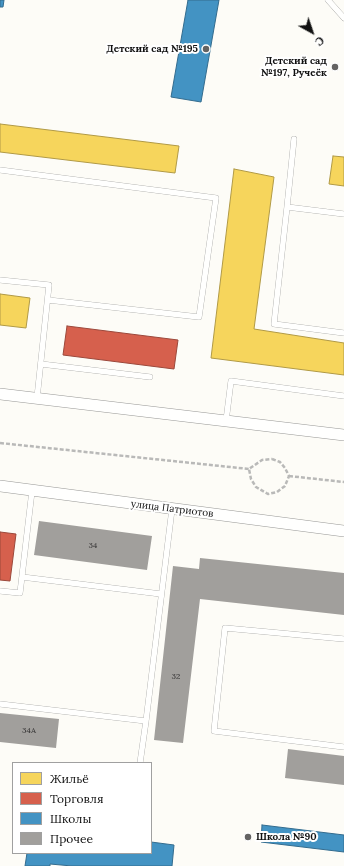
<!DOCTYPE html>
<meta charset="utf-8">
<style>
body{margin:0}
#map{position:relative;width:344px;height:866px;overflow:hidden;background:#fdfcf7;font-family:Lora,serif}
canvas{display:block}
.legend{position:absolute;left:12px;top:762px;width:140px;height:92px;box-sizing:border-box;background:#fff;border:1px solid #a0a0a0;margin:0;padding:5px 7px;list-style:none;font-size:12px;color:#111}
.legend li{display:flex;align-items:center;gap:8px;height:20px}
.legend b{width:20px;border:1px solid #a0a0a0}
.north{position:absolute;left:292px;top:12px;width:40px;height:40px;-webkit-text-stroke:3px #fff;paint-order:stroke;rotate:140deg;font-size:11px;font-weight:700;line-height:16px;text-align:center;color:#111}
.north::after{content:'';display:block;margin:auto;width:14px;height:18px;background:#111;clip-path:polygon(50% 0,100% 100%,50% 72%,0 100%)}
</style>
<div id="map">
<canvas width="344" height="866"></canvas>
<ul class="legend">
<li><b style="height:11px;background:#f6d55c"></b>Жильё</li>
<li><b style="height:11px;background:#d6604d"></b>Торговля</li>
<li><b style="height:11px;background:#4393c3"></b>Школы</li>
<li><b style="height:11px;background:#a19f9c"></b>Прочее</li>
</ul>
<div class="north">С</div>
</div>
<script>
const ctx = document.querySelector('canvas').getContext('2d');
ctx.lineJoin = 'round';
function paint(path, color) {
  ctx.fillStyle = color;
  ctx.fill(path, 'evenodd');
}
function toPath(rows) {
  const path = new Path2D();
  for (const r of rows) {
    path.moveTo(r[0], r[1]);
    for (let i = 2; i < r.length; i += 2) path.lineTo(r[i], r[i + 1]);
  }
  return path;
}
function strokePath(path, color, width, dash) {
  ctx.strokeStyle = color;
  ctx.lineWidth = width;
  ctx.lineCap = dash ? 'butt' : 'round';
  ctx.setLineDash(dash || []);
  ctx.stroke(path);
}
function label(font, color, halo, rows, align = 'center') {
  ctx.font = font + ' Lora,serif';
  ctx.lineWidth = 4;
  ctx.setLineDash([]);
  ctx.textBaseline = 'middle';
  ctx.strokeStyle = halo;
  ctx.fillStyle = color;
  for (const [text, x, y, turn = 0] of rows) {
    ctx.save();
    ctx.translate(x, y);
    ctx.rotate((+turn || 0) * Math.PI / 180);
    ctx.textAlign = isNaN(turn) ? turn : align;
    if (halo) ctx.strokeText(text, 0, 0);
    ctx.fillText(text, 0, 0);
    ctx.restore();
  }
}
const homes = toPath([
 [0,124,179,146,175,173,0,152,0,124],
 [333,156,344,157,344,186,329,184,333,156],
 [234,169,274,177,254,329,344,343,344,375,211,358,234,169],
 [0,294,30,298,26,328,0,325,0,294]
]);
const shops = toPath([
 [67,326,178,340,174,369,63,355,67,326],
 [0,532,16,534,10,581,0,580,0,532]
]);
const schools = toPath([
 [0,0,4,0,3,7,0,7,0,0],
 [188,0,219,0,201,102,171,97,188,0],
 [262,825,344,835,344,852,261,842,262,825],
 [151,842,174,845,172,866,72,866,50,864,50,866,25,866,27,853,151,853,151,842]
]);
const building = toPath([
 [39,521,152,536,147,570,34,555],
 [200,558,344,573,344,615,200,599,183,743,154,740,173,566,199,569],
 [0,713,59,719,56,748,0,742],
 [288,749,344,756,344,785,285,778]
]);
const path = toPath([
 [0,443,249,469],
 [272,459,280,462,285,468,289,476,285,486,277,492,268,494,256,487,251,479,249,469,262,460,272,459],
 [289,476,344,482]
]);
const lane = toPath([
 [328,0,344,18],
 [0,170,216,198,199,317,48,300],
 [287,207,294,139],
 [344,214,287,207,274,324,344,333],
 [0,280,49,285,37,398],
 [41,364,150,377],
 [226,421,231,381,344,396],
 [22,577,161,594],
 [0,591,20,593,32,491],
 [344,639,225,628,214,731,344,747],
 [0,704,146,721,172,509],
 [140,763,146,721]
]);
const street = toPath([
 [0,394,344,435],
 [0,486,344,531]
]);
const markers = [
 [206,49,4,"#646362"],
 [335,67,4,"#646362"],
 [248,837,4,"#646362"]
];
const numberNames = [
 ["34",93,546],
 ["32",176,677],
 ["34А",29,731]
];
const poiNames = [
 ["Детский сад №195",198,49],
 ["Детский сад",327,61],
 ["№197, Ручеёк",327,73],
 ["Школа №90",256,837,"left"]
];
const streetNames = [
 ["улица Патриотов",172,509,7]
];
paint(homes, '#f6d55c');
strokePath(homes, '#b19a46', 1);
paint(shops, '#d6604d');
strokePath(shops, '#9b483b', 1);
paint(schools, '#4393c3');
strokePath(schools, '#346c8e', 1);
paint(building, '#a19f9c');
strokePath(lane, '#979795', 6);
strokePath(street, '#979795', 12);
strokePath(path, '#b9b9b8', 2.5, [4, 2]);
strokePath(lane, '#fffffe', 5.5);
strokePath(street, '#fffffe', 11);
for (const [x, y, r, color] of markers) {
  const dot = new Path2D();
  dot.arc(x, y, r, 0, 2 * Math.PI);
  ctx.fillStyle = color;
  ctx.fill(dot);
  strokePath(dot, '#fff', 1.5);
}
label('8px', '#353434', null, numberNames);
label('bold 10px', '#111', '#fff', poiNames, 'right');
label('10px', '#111', '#fff', streetNames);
</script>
